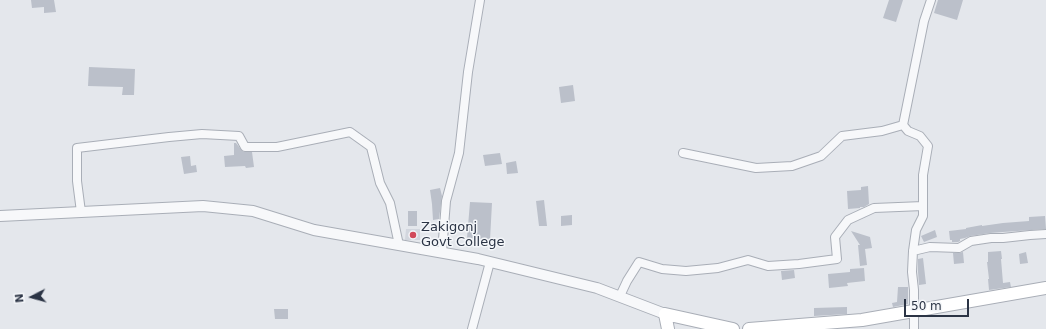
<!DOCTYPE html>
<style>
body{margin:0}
#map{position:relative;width:1046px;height:329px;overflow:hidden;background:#e4e7ec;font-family:"DejaVu Sans",sans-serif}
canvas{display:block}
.north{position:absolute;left:12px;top:277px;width:40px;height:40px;-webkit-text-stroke:3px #f4f6f9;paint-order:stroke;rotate:264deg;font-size:11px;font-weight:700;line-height:16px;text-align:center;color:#2b3445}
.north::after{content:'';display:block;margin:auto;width:14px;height:18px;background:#2b3445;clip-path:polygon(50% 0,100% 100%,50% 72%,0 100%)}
.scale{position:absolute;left:904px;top:299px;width:65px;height:18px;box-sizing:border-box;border:2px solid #2b3445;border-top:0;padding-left:5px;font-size:12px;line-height:14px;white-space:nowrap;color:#2b3445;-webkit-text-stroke:3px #f4f6f9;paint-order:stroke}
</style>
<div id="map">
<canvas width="1046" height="329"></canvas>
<div class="north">N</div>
<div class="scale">50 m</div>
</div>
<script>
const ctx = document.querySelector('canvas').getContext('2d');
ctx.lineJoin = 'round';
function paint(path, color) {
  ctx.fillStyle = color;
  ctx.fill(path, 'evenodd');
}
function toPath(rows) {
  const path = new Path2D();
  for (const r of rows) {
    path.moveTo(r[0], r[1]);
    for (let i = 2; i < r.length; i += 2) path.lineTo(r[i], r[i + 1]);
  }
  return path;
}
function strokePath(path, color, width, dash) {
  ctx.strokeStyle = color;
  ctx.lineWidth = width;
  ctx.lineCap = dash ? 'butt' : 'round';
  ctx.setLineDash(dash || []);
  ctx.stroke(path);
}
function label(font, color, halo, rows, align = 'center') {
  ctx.font = font + ' "DejaVu Sans",sans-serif';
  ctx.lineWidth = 3;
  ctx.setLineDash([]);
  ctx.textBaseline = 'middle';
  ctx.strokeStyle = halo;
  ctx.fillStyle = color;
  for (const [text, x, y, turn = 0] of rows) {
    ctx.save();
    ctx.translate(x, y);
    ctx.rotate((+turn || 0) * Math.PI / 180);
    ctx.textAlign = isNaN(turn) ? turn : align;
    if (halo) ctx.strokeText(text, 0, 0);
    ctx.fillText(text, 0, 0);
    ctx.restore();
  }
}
const built = toPath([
 [406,229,420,229,420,240,405,240]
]);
const building = toPath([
 [31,0,54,0,56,12,44,13,44,7,32,8],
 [889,0,903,0,896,22,883,18],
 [938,0,963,0,957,20,934,13],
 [89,67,135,69,134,95,122,95,123,87,88,86],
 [573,85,575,101,561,103,559,87],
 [234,143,236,143,243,152,252,152,254,167,246,168,245,166,225,167,224,156,234,155],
 [500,153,502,164,485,166,483,155],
 [190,156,191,166,196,165,197,172,184,174,181,157],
 [516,161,518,173,507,174,506,163],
 [868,186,869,204,864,207,860,207,860,208,848,209,847,191,861,190,861,187],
 [440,188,442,196,439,219,433,220,432,204,430,190],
 [544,200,547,226,539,226,536,201],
 [470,202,492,203,490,240,467,238],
 [408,211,417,211,417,226,408,226],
 [572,215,572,225,561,226,561,216],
 [1045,216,1046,229,1003,232,990,233,970,236,965,238,960,239,960,241,958,242,952,242,952,240,950,240,949,231,966,229,966,228,982,225,982,226,1003,223,1029,221,1029,217],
 [935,230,937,237,924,242,921,236],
 [851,231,870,237,872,248,865,249,867,265,860,266,858,245,860,245],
 [1001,251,1002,259,1001,259,1003,283,1010,282,1011,287,989,290,988,279,989,279,987,262,988,262,988,252],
 [963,252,964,263,954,264,953,253,959,253],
 [1026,252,1028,263,1020,264,1019,254],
 [923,258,926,284,919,285,918,272,918,259],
 [864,268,865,281,847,283,848,286,829,288,828,274,850,272,850,269],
 [794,270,795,278,782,280,781,271],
 [898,287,908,287,908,304,893,307,892,303,897,302],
 [847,307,847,314,814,316,814,308],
 [274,309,288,309,288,319,275,319]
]);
const minor = toPath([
 [903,125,924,21,931,0],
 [683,153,756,168,792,166,821,156,842,136,882,131,903,125,908,131,920,136,928,146,923,175,923,216,916,230,913,251,912,272,914,290,914,329],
 [81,212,77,181,77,148,169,137,202,134,239,136,245,147,277,147,350,132,371,147,380,183,390,203,399,245],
 [913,251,930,247,959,248,971,241,991,238,1003,238,1030,235,1046,234],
 [442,252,446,201,459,153,468,72,480,0],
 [620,296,627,281,639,262,662,269,686,271,718,268,748,260,768,266,799,264,837,259,835,237,848,220,874,208,923,206],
 [472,329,490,262]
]);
const tertiary = toPath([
 [0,216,203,206,253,211,314,230,478,259,597,288,665,314]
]);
const secondary = toPath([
 [668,329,665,314,733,329],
 [749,329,862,320,1046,288]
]);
const markers = [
 [413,235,4,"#d1495b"]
];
const poiNames = [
 ["Zakigonj",421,228],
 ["Govt College",421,243]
];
paint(built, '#d2d6de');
paint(building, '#bbc0ca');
strokePath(minor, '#a9aeb7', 10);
strokePath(tertiary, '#a9aeb7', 12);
strokePath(secondary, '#a9aeb7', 14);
strokePath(minor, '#f7f8fa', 8);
strokePath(tertiary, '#f7f8fa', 10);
strokePath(secondary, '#fff', 12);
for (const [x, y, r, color] of markers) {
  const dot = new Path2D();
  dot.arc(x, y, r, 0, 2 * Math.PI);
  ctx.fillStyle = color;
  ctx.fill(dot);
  strokePath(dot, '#f4f6f9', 1.5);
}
label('13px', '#2b3445', '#f4f6f9', poiNames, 'left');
</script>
